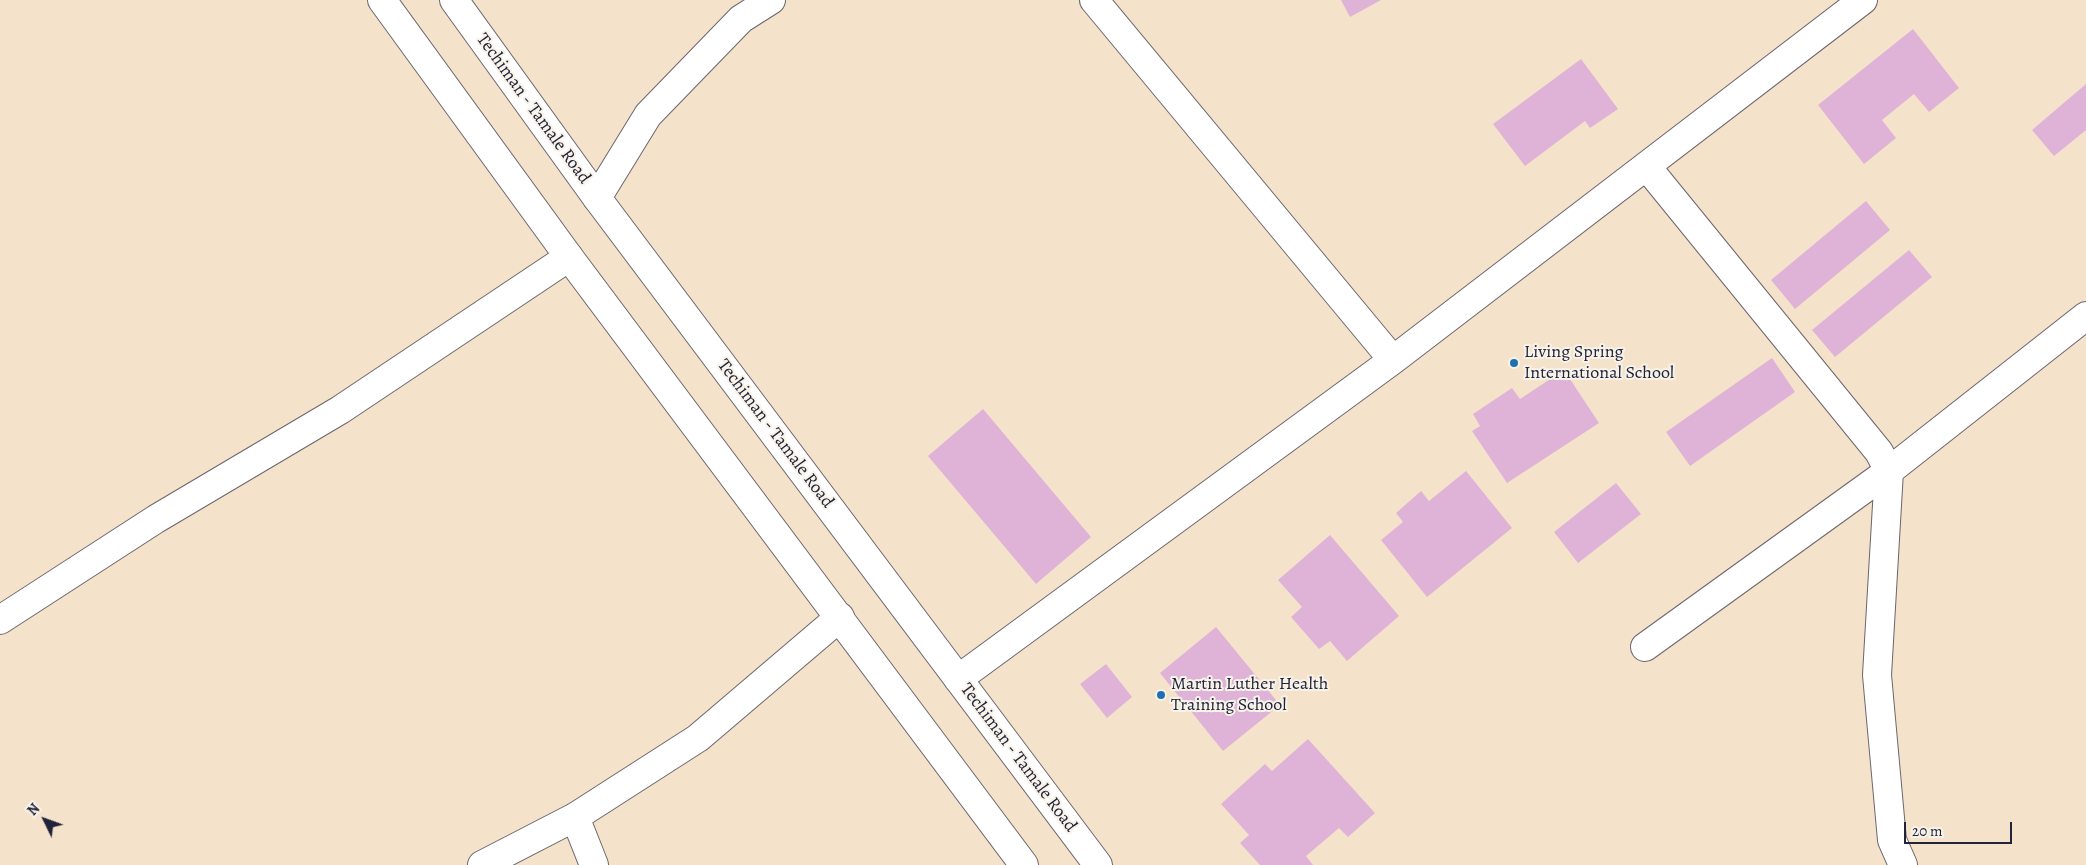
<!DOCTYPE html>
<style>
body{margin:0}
#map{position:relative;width:2086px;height:865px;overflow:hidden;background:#f4e3ca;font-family:Alegreya,serif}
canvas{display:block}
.north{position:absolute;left:20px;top:795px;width:50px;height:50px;-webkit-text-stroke:4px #f7f3e8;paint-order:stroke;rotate:312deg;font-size:14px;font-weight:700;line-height:20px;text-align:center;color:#22223b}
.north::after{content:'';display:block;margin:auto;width:18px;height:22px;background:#22223b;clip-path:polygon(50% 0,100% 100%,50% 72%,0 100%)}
.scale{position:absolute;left:1904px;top:822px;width:108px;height:22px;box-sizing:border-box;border:2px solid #22223b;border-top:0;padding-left:6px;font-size:15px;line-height:18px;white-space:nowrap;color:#22223b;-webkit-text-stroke:4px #f7f3e8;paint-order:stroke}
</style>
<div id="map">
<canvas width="2086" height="865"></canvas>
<div class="north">N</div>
<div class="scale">20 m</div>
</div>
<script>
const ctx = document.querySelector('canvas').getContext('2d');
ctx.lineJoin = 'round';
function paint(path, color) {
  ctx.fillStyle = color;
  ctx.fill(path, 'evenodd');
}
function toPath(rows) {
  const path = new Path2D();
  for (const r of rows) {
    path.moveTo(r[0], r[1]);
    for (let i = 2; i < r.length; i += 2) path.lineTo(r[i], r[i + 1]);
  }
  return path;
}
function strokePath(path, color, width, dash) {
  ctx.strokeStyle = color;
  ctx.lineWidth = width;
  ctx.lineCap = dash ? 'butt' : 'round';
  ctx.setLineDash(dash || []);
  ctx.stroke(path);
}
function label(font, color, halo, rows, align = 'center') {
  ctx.font = font + ' Alegreya,serif';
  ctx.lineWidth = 4;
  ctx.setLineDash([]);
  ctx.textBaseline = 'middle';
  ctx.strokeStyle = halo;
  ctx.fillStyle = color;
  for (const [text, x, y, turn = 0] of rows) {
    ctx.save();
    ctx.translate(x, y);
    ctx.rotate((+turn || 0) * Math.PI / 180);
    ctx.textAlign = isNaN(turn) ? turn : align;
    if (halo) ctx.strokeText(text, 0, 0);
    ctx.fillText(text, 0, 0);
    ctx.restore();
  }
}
const building = toPath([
 [1341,0,1381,0,1350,17],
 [1913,29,1959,88,1929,112,1914,94,1882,120,1896,138,1864,164,1818,105],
 [1581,59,1618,109,1590,128,1585,121,1525,166,1493,124],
 [2086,84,2086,130,2054,156,2032,130],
 [1866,201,1890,230,1795,309,1771,280],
 [1909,250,1932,277,1835,357,1812,330],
 [1772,358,1795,392,1690,466,1666,432],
 [1564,370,1599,423,1507,483,1472,431,1480,426,1473,414,1512,388,1520,399],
 [983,409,1091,537,1036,584,928,456],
 [1466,471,1512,528,1427,597,1381,540,1403,522,1396,513,1421,491,1429,501],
 [1616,483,1641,514,1578,563,1554,532],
 [1330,535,1399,616,1347,661,1330,641,1319,649,1291,617,1302,607,1278,580],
 [1216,627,1280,705,1223,751,1160,673],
 [1106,664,1132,697,1107,718,1080,684],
 [1308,739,1375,813,1348,837,1339,828,1306,856,1313,865,1260,865,1240,843,1249,835,1221,804,1265,764,1272,771]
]);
const minor = toPath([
 [1094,0,1393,360],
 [1647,167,1879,452,1889,471,1877,675,1892,840,1903,865],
 [597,198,648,115,741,19,771,0],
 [0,620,156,519,340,410,569,257],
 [1645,647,1889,471,2086,316],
 [958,679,1393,360,1863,0],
 [575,817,594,865],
 [482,865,575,817,698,738,840,617]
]);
const trunk = toPath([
 [382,0,569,257,1024,865],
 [454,0,597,198,1098,865]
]);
const markers = [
 [1514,363,5,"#1f6fb2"],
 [1161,695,5,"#1f6fb2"]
];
const streetNames = [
 ["Techiman - Tamale Road",533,109,54],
 ["Techiman - Tamale Road",775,434,53],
 ["Techiman - Tamale Road",1018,758,53]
];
const poiNames = [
 ["Living Spring",1524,353],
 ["International School",1524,374],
 ["Martin Luther Health",1171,685],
 ["Training School",1171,706]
];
paint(building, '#dfb3d7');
strokePath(minor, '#6c666d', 30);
strokePath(trunk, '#6c666d', 30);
strokePath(minor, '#fff', 28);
strokePath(trunk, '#fff', 28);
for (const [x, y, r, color] of markers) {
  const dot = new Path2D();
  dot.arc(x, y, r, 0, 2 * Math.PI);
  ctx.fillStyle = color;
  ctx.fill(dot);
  strokePath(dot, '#f7f3e8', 2);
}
label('18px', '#22223b', '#f7f3e8', streetNames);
label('18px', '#22223b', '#f7f3e8', poiNames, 'left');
</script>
